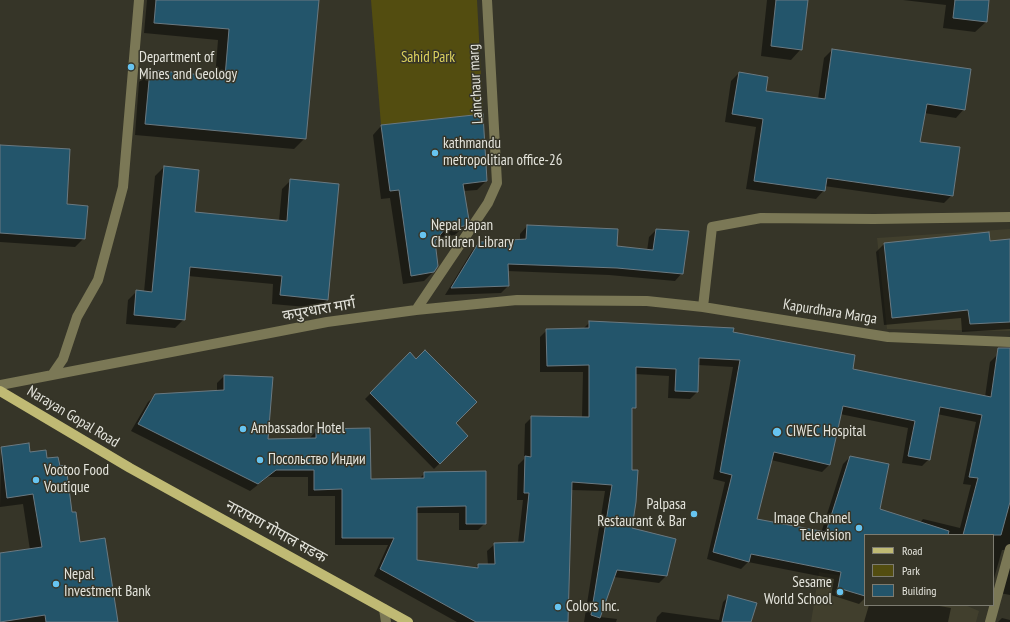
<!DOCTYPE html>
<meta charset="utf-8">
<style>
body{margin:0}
#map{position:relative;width:1010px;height:622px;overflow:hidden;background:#363528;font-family:"PT Sans Narrow",sans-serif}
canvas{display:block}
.legend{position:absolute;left:864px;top:534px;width:130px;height:72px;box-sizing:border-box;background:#363528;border:1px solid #7c7b70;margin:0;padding:5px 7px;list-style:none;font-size:12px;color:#e4e4dc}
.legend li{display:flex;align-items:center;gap:8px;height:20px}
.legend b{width:20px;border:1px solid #7c7b70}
</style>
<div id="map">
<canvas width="1010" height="622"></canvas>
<ul class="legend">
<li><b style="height:5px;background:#c0ba74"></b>Road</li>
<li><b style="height:11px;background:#534d10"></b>Park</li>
<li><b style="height:11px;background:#23556b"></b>Building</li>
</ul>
</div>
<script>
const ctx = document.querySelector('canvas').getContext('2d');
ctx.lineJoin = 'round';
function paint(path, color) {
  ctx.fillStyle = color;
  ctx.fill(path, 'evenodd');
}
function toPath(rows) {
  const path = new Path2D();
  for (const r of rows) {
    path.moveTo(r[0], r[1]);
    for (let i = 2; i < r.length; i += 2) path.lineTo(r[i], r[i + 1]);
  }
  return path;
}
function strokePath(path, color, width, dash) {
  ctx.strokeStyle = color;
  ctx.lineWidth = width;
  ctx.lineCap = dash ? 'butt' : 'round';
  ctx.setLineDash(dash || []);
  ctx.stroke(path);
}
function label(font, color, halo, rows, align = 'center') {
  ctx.font = font + ' "PT Sans Narrow","Noto Sans Devanagari",sans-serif';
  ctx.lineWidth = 3;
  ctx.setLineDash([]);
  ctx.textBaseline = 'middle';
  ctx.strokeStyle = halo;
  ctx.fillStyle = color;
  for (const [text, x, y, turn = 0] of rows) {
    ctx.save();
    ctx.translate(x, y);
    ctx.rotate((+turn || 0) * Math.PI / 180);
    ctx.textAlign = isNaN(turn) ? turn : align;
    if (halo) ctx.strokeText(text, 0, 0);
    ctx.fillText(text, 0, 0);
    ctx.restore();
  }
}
const built = toPath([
 [1010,229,1010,331,887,329,877,238],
 [819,572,865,580,865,605,965,605,979,611,976,622,811,622]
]);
const green = toPath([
 [371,0,477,0,483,114,381,125]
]);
const shadow = toPath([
 [147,0,318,0,305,138,294,149,135,135,139,82,150,71,215,78,218,40,144,33],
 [767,0,807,0,801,49,791,60,761,56],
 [903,0,988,0,986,22,975,32,943,28,946,5],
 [832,50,964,109,956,118,924,113,919,143,952,195,944,203,824,186,824,190,816,199,746,189,756,127,725,122,731,81,739,73,765,92,818,99,824,58],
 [381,126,486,181,477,190,464,191,464,226,455,235,436,238,434,241,433,272,424,281,403,284,390,198,381,199,373,135],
 [0,146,66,205,84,238,75,247,0,242],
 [164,167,194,213,279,221,282,189,291,180,327,300,318,308,272,304,273,284,188,276,184,319,175,328,126,324,128,300,137,291,144,292,155,176],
 [527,226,616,247,647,251,649,237,656,230,682,273,675,281,609,275,507,271,508,286,501,293,445,295,472,251,480,243,520,241,520,234],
 [1010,240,1010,329,962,332,961,318,884,325,876,252,884,244,989,242],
 [590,322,732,333,851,369,985,397,990,362,997,355,1010,357,1010,595,1000,593,1005,550,1002,550,993,582,993,535,865,535,865,598,859,604,831,595,834,579,748,562,741,569,707,559,725,482,713,479,733,367,698,365,697,392,690,399,668,398,669,376,635,374,635,407,631,411,631,529,674,540,666,576,659,583,614,577,600,617,617,619,616,622,584,622,605,491,571,490,567,622,457,622,374,576,388,545,335,545,335,496,308,496,308,477,268,477,250,491,131,431,148,402,156,395,217,392,217,383,224,376,267,440,309,439,317,430,370,480,418,480,425,473,485,472,485,523,478,530,459,530,459,513,416,513,416,560,475,568,478,565,488,565,487,551,495,544,518,543,523,500,517,500,518,465,524,459,525,424,532,417,582,418,583,372,540,372,540,337,547,330,583,329],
 [840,414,908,428,902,463,922,466,929,459,937,414,976,422,963,484,971,485,960,528,923,519,920,523,879,509,850,457,843,464,821,533,756,519,771,460,822,472,829,465],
 [410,354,454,423,467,436,434,469,365,399],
 [1,448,29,453,46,460,71,514,79,543,117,622,0,622,0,554,30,550,23,504,0,507],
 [729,596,750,622,656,622,657,617,662,612,719,620,723,602],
 [869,605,934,605,951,608,948,622,864,622],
 [1002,618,1010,620,1010,622,998,622]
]);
const building = toPath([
 [156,0,319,0,306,139,145,124,150,70,225,77,229,29,154,23,156,0],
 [776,0,808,0,802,50,771,46,776,0],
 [955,0,989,0,987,22,953,18,955,0],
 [832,49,971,69,965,110,927,104,920,142,960,147,953,196,827,178,825,191,754,181,763,119,732,114,739,72,768,77,766,91,825,99,832,49],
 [483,114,487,181,463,184,469,220,464,226,445,229,435,241,438,266,434,272,411,276,399,190,390,191,381,125,483,114],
 [0,145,70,149,67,204,88,206,85,239,0,233,0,145],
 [164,166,199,170,195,212,287,221,290,179,339,184,328,300,280,295,282,276,190,267,185,320,134,315,136,290,152,292,164,166],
 [527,225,618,229,617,246,653,250,656,229,689,231,683,274,617,268,508,264,509,286,451,288,479,242,526,239,527,225],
 [989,232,990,241,1010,239,1010,322,970,324,968,310,892,318,884,243,989,232],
 [589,321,734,328,733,332,855,355,853,369,991,397,998,348,1010,348,1010,502,1001,535,963,535,978,478,969,477,982,415,940,407,930,460,908,456,915,421,843,406,830,465,774,452,757,519,826,532,850,456,889,464,880,509,949,531,948,535,865,535,865,596,838,588,841,572,751,554,749,562,713,552,732,475,720,472,740,360,699,358,698,392,675,391,676,369,636,367,636,408,632,408,632,470,638,470,636,502,632,528,676,539,667,576,617,570,600,618,591,615,612,485,572,482,568,622,476,622,380,569,394,538,342,538,342,489,314,490,314,470,276,470,258,484,138,424,155,394,224,390,224,375,273,377,268,439,316,438,316,429,370,428,371,479,424,478,424,472,486,471,486,524,466,524,466,506,417,507,417,560,478,568,478,564,495,564,494,543,524,542,529,493,524,493,525,456,531,457,531,416,589,417,589,365,547,366,546,329,589,328,589,321],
 [425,350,477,402,456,423,468,436,440,464,370,393,410,352,416,359,425,350],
 [29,443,30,452,46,450,47,458,58,457,60,466,66,465,72,512,76,512,80,542,105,538,118,622,46,622,45,615,0,622,0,553,42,547,33,494,7,498,1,447,29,443],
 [728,595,757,603,751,622,722,622,728,595]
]);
const minor = toPath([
 [703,307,712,227,761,218,874,219,1010,217],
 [416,310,488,203,497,183,487,0],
 [52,375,63,359,77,317,98,280,123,187,139,0],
 [0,385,327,322,416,310,517,300,647,301,703,307,888,337,1010,342],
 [384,609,386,622],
 [990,622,1010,549]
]);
const major = toPath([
 [0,391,130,468,408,622]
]);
const markers = [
 [131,67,4,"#67c4f0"],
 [435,153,4,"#67c4f0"],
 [423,235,4,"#67c4f0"],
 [243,429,4,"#67c4f0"],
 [777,432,5,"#67c4f0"],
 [260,460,4,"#67c4f0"],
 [36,480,4,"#67c4f0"],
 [694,514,4,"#67c4f0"],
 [859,528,4,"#67c4f0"],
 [56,584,4,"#67c4f0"],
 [840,592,4,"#67c4f0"],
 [558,607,4,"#67c4f0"]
];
const poiNames = [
 ["Department of",139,58],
 ["Mines and Geology",139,75],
 ["kathmandu",443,144],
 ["metropolitian office-26",443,161],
 ["Nepal Japan",431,226],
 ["Children Library",431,243],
 ["Ambassador Hotel",251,429],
 ["CIWEC Hospital",786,432],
 ["Посольство Индии",268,460],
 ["Vootoo Food",44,471],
 ["Voutique",44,488],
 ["Palpasa",686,505,"right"],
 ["Restaurant & Bar",686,522,"right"],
 ["Image Channel",851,519,"right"],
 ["Television",851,536,"right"],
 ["Nepal",64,575],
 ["Investment Bank",64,592],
 ["Sesame",832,583,"right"],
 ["World School",832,600,"right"],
 ["Colors Inc.",566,607]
];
const parkNames = [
 ["Sahid Park",428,58]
];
const streetNames = [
 ["Lainchaur marg",476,84,-93],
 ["कपुरधारा मार्ग",319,310,-10],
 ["Kapurdhara Marga",830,312,9],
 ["Narayan Gopal Road",73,417,31],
 ["नारायण गोपाल सडक",276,532,29]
];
paint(built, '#413f2d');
paint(green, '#534d10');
paint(shadow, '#0007');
paint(building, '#23556b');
strokePath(building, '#6a7981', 1);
strokePath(minor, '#7b7856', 10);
strokePath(major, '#c0ba74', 10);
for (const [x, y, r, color] of markers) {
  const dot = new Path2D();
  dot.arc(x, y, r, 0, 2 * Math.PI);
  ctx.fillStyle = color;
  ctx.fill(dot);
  strokePath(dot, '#363528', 1.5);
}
label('15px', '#e4e4dc', '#363528', poiNames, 'left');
label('15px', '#ddd25d', '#363528', parkNames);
label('15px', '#e4e4dc', '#363528', streetNames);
</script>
